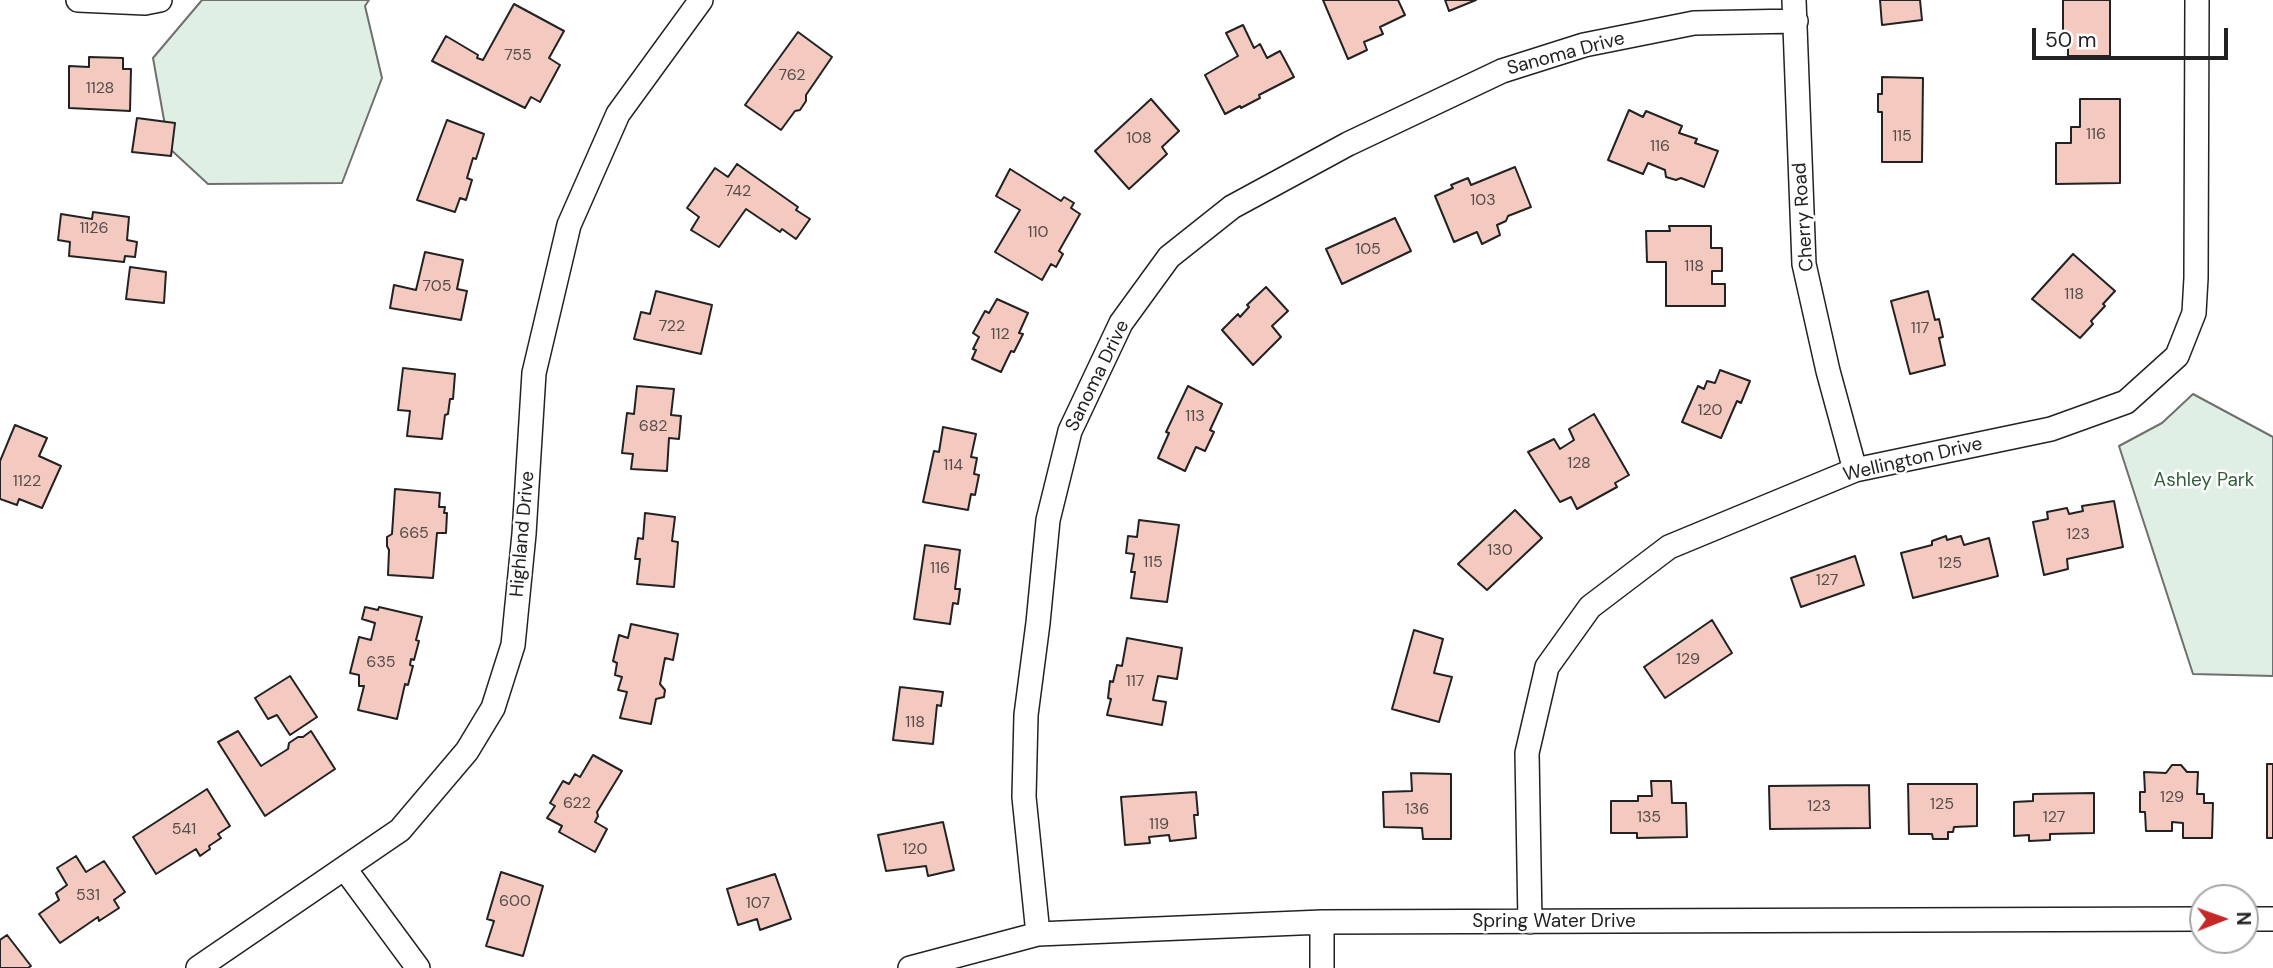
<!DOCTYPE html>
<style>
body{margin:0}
#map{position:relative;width:2273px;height:968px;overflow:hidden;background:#fff;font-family:"DM Sans",sans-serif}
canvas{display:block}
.north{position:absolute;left:2189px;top:884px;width:70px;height:70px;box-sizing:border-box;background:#fff;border:2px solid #a7a7a7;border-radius:50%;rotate:89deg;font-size:19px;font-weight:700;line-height:28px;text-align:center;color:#222}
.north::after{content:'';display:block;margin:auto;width:24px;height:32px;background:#c62828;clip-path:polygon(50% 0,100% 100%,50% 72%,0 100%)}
.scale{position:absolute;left:2032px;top:28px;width:196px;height:32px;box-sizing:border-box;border:4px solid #222;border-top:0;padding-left:9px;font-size:21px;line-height:24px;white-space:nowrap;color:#222;-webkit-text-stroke:5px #fff;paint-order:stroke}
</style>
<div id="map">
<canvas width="2273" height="968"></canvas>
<div class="north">N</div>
<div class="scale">50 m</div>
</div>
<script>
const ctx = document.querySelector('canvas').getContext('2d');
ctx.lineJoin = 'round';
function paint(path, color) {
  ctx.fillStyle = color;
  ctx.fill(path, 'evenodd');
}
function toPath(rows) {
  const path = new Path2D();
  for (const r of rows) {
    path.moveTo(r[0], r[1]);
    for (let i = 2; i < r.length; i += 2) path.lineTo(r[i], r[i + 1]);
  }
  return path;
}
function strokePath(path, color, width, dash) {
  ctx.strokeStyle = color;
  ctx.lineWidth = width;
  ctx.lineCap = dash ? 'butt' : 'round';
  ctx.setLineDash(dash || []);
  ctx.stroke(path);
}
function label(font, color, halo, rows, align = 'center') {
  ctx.font = font + ' "DM Sans",sans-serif';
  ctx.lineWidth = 5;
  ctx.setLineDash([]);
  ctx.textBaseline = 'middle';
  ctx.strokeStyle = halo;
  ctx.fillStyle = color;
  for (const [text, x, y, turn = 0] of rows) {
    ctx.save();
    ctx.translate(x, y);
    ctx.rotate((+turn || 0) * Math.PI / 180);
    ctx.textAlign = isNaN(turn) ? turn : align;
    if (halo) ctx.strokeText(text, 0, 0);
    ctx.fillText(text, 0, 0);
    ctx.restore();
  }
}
const green = toPath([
 [202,0,369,0,365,6,382,78,342,183,208,184,169,148,153,58,202,0],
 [2193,394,2273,437,2273,676,2193,674,2119,446,2162,423,2193,394]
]);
const building = toPath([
 [1323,0,1398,0,1405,15,1380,27,1383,34,1364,42,1367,50,1348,59,1323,0],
 [1445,0,1476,0,1449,11,1445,0],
 [1880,0,1920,0,1922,20,1882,25,1880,0],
 [2063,0,2110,0,2110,56,2068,56,2068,31,2063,31,2063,0],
 [514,4,564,31,549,58,560,65,540,102,531,97,525,108,432,61,446,36,478,55,477,58,483,60,514,4],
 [1243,25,1254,48,1260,44,1267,58,1280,51,1294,77,1259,95,1260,98,1241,108,1240,106,1225,114,1205,75,1238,56,1226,33,1243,25],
 [798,32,832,57,806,95,806,101,800,110,795,111,781,130,745,105,798,32],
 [89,57,123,58,123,69,131,69,130,111,69,108,69,66,89,67,89,57],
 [1882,77,1923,78,1922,162,1882,162,1882,112,1878,112,1878,94,1882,94,1882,77],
 [1151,99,1179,131,1162,147,1167,154,1129,189,1095,151,1151,99],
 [2080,99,2120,99,2120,183,2056,184,2056,143,2071,143,2071,127,2080,127,2080,99],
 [1629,110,1643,117,1646,111,1682,126,1679,133,1697,139,1695,143,1718,151,1704,187,1681,178,1676,180,1666,177,1665,170,1648,163,1643,174,1608,160,1629,110],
 [137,118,175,123,171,156,132,152,137,118],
 [447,120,484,134,476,159,473,158,467,178,472,180,466,200,460,198,455,212,417,200,447,120],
 [737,164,798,207,796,210,810,219,796,239,782,229,780,232,746,209,719,247,691,230,699,217,687,208,715,168,728,177,737,164],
 [1515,167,1531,207,1508,216,1506,221,1497,225,1500,235,1482,244,1477,232,1454,242,1435,196,1453,188,1451,185,1468,178,1471,185,1515,167],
 [1010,169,1061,201,1064,197,1074,203,1071,208,1080,214,1059,251,1063,254,1056,267,1051,264,1042,280,995,252,1020,210,996,196,1010,169],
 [93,212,129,217,127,240,137,242,135,257,125,256,124,262,69,256,70,242,58,240,61,214,92,219,93,212],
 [1395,218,1411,251,1342,284,1326,249,1395,218],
 [1669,226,1711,226,1711,248,1722,248,1722,271,1712,271,1712,284,1725,284,1725,306,1666,306,1666,262,1647,262,1646,231,1670,231,1669,226],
 [425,252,463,260,457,289,467,291,461,320,390,308,394,285,416,290,425,252],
 [2073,254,2115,291,2103,304,2105,306,2091,321,2093,324,2080,338,2032,299,2073,254],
 [130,267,166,272,164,303,126,299,130,267],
 [1266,287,1288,311,1272,326,1281,337,1253,365,1222,330,1238,314,1240,317,1249,307,1247,305,1266,287],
 [656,291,712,305,701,354,634,339,641,312,650,314,656,291],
 [1928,291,1935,320,1939,319,1943,337,1939,338,1945,365,1910,374,1891,301,1928,291],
 [997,299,1028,313,1019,333,1023,334,1014,352,1011,351,1001,372,972,359,976,350,973,349,979,337,973,333,985,311,989,313,997,299],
 [403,368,455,374,453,399,450,399,448,414,445,415,442,439,407,436,410,411,398,410,403,368],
 [1720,370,1750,381,1741,403,1737,401,1721,438,1682,422,1698,386,1704,389,1707,381,1715,383,1720,370],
 [637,386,674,389,671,415,681,416,679,439,669,438,667,471,631,469,633,454,622,453,627,413,634,414,637,386],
 [1188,386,1222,404,1210,430,1214,432,1205,451,1196,447,1185,471,1158,458,1169,433,1166,432,1188,386],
 [1594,414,1629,475,1615,483,1617,487,1577,509,1571,497,1560,502,1528,452,1554,439,1560,449,1574,440,1569,429,1594,414],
 [15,425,47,438,39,456,61,466,42,508,19,499,17,505,0,499,0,461,15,425],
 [943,427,976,434,971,457,977,458,974,474,979,475,975,495,971,494,968,510,923,502,934,451,939,452,943,427],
 [395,489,440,493,439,507,445,507,444,513,447,513,446,533,437,533,433,578,388,575,389,550,387,546,387,537,392,534,395,489],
 [2114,501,2123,547,2067,559,2068,569,2044,575,2033,522,2048,519,2047,512,2067,508,2069,514,2083,511,2082,506,2114,501],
 [1515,510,1542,538,1487,590,1458,564,1515,510],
 [645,513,675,517,672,541,678,542,674,587,637,584,640,559,635,559,638,538,643,539,645,513],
 [1139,520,1179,525,1167,602,1131,598,1135,572,1131,572,1134,554,1126,553,1128,536,1137,537,1139,520],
 [1946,536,1947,540,1961,536,1964,545,1989,538,1998,576,1913,598,1901,553,1932,545,1932,541,1946,536],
 [925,545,960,550,955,589,960,589,958,604,953,603,950,624,914,619,925,545],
 [1855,556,1864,585,1801,607,1791,578,1855,556],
 [365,607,378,610,379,607,422,617,416,640,419,641,414,660,411,659,410,665,413,666,408,685,405,684,397,719,358,710,364,686,359,686,359,675,350,673,359,637,371,640,375,623,362,619,365,607],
 [1712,620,1732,653,1665,698,1644,667,1712,620],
 [631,624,678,634,673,660,665,658,660,684,665,690,664,697,656,699,651,724,620,718,627,692,618,690,622,677,615,675,617,663,613,661,619,635,628,638,631,624],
 [1414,630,1443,639,1434,673,1452,677,1439,722,1392,709,1414,630],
 [1127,638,1182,648,1177,679,1158,676,1153,700,1166,702,1162,725,1107,715,1111,699,1108,698,1110,681,1113,682,1117,665,1122,666,1127,638],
 [290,676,317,717,290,735,277,715,268,719,255,698,290,676],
 [900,687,943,692,941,706,937,705,933,744,893,740,900,687],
 [238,731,261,766,288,749,289,743,298,737,303,737,311,731,335,769,265,816,218,742,238,731],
 [593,755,622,771,597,812,598,816,595,822,607,829,595,852,559,832,562,826,547,818,555,806,550,803,563,781,569,784,575,774,580,777,593,755],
 [2267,764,2273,764,2273,838,2267,838,2267,764],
 [2172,765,2181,765,2187,772,2198,772,2197,794,2204,794,2204,803,2213,803,2212,838,2183,838,2183,823,2172,822,2172,831,2146,831,2145,812,2140,812,2140,792,2145,792,2144,772,2166,773,2172,765],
 [1411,773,1451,774,1451,839,1423,839,1422,828,1384,827,1383,792,1412,791,1411,773],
 [1651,781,1671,781,1672,803,1686,803,1687,837,1637,838,1637,833,1611,833,1611,801,1638,801,1638,796,1652,796,1651,781],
 [1908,784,1977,784,1977,826,1954,827,1953,832,1948,832,1948,839,1933,839,1932,834,1909,834,1908,784],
 [1869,785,1870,828,1770,829,1769,786,1869,785],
 [207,789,230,826,218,834,221,838,209,846,210,849,200,856,196,849,156,874,133,837,207,789],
 [1196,792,1198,815,1194,815,1196,838,1170,841,1169,835,1149,837,1150,843,1125,845,1121,797,1196,792],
 [2094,793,2094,833,2050,834,2050,840,2029,841,2029,835,2014,836,2014,802,2033,801,2033,794,2094,793],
 [943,822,954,870,928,876,926,866,886,871,878,835,943,822],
 [76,856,86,872,104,861,125,892,114,900,119,908,99,921,98,917,60,943,39,914,59,900,56,893,67,885,57,868,76,856],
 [501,872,543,886,523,956,486,946,494,921,487,919,501,872],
 [775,874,791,919,760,930,757,919,738,925,727,889,775,874],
 [7,935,31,966,28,968,0,968,0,940,7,935]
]);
const minor = toPath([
 [78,0,145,3,160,0],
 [1794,0,1804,264,1828,371,1855,470],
 [345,869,418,968],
 [2245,919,2273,919],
 [1530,922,1527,753,1547,667,1590,607,1669,547,1855,470,2051,429,2126,402,2177,356,2194,313,2196,278,2197,0],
 [1038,934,1024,797,1026,715,1038,623,1048,520,1070,431,1121,323,1169,257,1232,207,1348,144,1502,71,1584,45,1694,23,1796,21],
 [198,968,400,830,467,751,493,708,513,645,524,534,534,373,569,225,618,114,701,0],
 [910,968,1038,934,1322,922,2203,919],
 [1322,968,1322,922]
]);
const numberNames = [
 ["755",518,56],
 ["762",792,76],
 ["1128",100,89],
 ["116",2096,135],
 ["115",1902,137],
 ["108",1139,139],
 ["116",1660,147],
 ["742",738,192],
 ["103",1483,201],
 ["1126",94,229],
 ["110",1038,233],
 ["105",1368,250],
 ["118",1694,267],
 ["705",437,287],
 ["118",2074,295],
 ["722",672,327],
 ["117",1920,329],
 ["112",1000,335],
 ["120",1710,411],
 ["113",1195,417],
 ["682",653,427],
 ["128",1579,464],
 ["114",953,466],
 ["1122",27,482],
 ["665",414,534],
 ["123",2078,535],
 ["130",1500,551],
 ["115",1153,563],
 ["125",1950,564],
 ["116",940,569],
 ["127",1827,581],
 ["129",1688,660],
 ["635",381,663],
 ["117",1135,682],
 ["118",915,723],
 ["129",2172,798],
 ["622",577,804],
 ["125",1942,805],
 ["123",1819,807],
 ["136",1417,810],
 ["135",1649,818],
 ["127",2054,818],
 ["119",1159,825],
 ["541",184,830],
 ["120",915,850],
 ["531",88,896],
 ["600",515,902],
 ["107",758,904]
];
const streetNames = [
 ["Sanoma Drive",1566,54,-15],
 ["Cherry Road",1804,217,-94],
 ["Sanoma Drive",1098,376,-64],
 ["Wellington Drive",1913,460,-13],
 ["Highland Drive",523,534,-85],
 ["Spring Water Drive",1554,922]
];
const parkNames = [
 ["Ashley Park",2204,481]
];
paint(green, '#e0efe3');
strokePath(green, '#6f6f6f', 2);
paint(building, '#f3c9c0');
strokePath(building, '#222', 2);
strokePath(minor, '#222', 26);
strokePath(minor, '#fff', 23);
label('16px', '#564c4a', null, numberNames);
label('19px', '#222', '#fff', streetNames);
label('19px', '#2f5e38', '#fff', parkNames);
</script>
